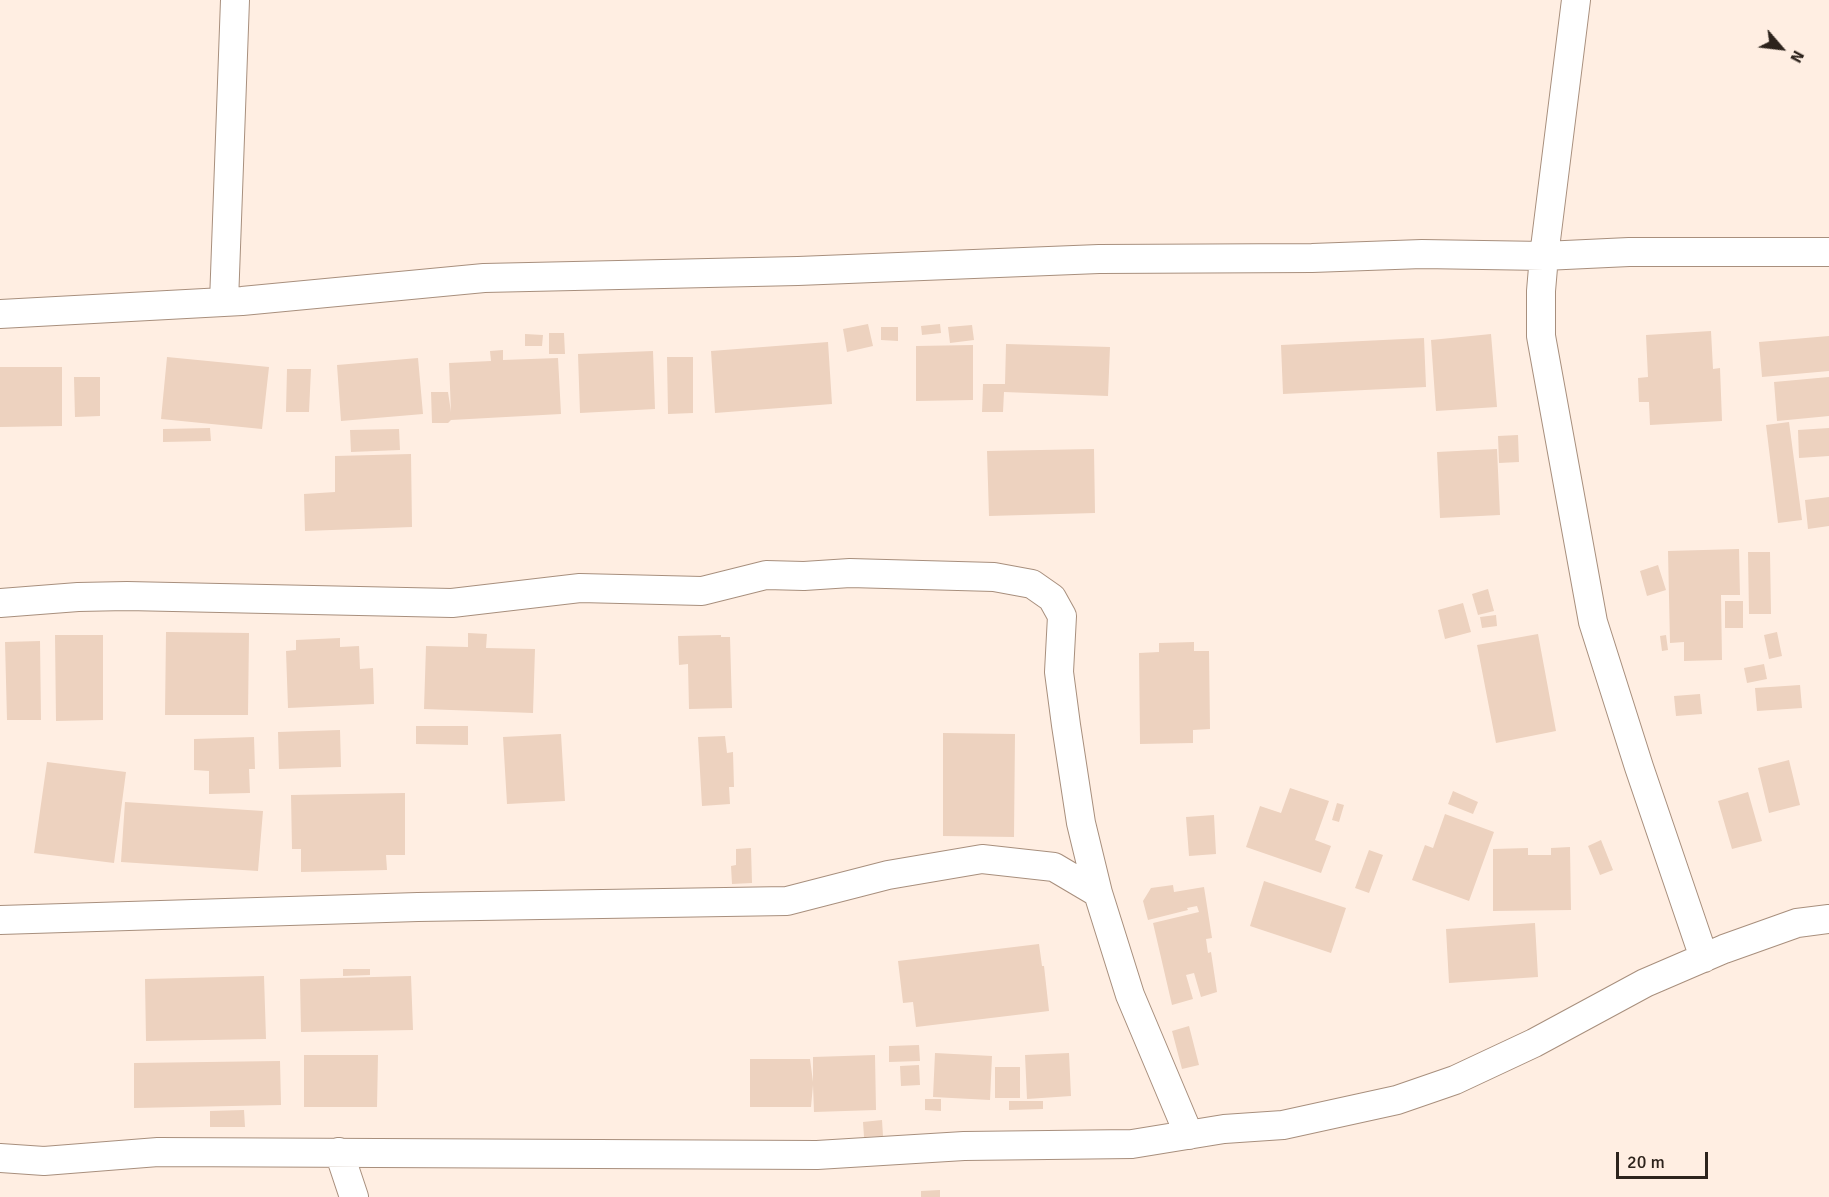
<!DOCTYPE html>
<style>
body{margin:0}
#map{position:relative;width:1829px;height:1197px;overflow:hidden;background:#ffeee2;font-family:Signika,sans-serif}
canvas{display:block}
.north{position:absolute;left:1751px;top:18px;width:60px;height:60px;-webkit-text-stroke:4px #ffeee2;paint-order:stroke;rotate:118deg;font-size:16px;font-weight:700;line-height:24px;text-align:center;color:#2d231c}
.north::after{content:'';display:block;margin:auto;width:21px;height:27px;background:#2d231c;clip-path:polygon(50% 0,100% 100%,50% 72%,0 100%)}
.scale{position:absolute;left:1616px;top:1152px;width:92px;height:27px;box-sizing:border-box;border:3px solid #2d231c;border-top:0;padding-left:8px;font-size:18px;line-height:21px;white-space:nowrap;color:#2d231c;-webkit-text-stroke:4px #ffeee2;paint-order:stroke}
</style>
<div id="map">
<canvas width="1829" height="1197"></canvas>
<div class="north">N</div>
<div class="scale">20 m</div>
</div>
<script>
const ctx = document.querySelector('canvas').getContext('2d');
ctx.lineJoin = 'round';
function paint(path, color) {
  ctx.fillStyle = color;
  ctx.fill(path, 'evenodd');
}
function toPath(rows) {
  const path = new Path2D();
  for (const r of rows) {
    path.moveTo(r[0], r[1]);
    for (let i = 2; i < r.length; i += 2) path.lineTo(r[i], r[i + 1]);
  }
  return path;
}
function strokePath(path, color, width, dash) {
  ctx.strokeStyle = color;
  ctx.lineWidth = width;
  ctx.lineCap = dash ? 'butt' : 'round';
  ctx.setLineDash(dash || []);
  ctx.stroke(path);
}
const building = toPath([
 [868,324,873,346,847,352,843,329],
 [940,324,941,333,922,335,921,326],
 [972,325,974,340,950,343,948,327],
 [881,327,898,327,898,341,881,340],
 [1711,331,1713,369,1720,368,1722,421,1650,425,1649,402,1639,402,1638,378,1648,377,1646,335],
 [549,333,564,333,565,354,549,354],
 [525,334,543,335,542,346,525,346],
 [1491,334,1497,407,1436,411,1431,340],
 [1829,336,1829,371,1762,377,1759,342],
 [1424,338,1426,387,1283,394,1281,345],
 [828,342,832,404,715,413,711,351],
 [1006,344,1110,347,1108,396,1004,392,1003,412,982,412,983,384,1005,384],
 [973,345,973,400,916,401,916,346],
 [503,350,503,360,558,358,561,414,451,420,448,423,432,423,431,392,448,392,451,412,449,363,491,361,490,351],
 [653,351,655,409,580,413,578,354],
 [167,357,269,367,262,429,161,419],
 [667,357,693,357,693,413,668,414],
 [418,358,423,414,341,421,337,365],
 [0,367,62,367,62,426,0,427],
 [287,369,311,369,309,412,286,412],
 [74,377,100,377,100,416,75,417],
 [1829,377,1829,416,1777,421,1774,382],
 [1789,422,1802,520,1778,523,1766,425],
 [210,428,211,441,163,442,163,429],
 [1829,428,1829,456,1799,458,1798,430],
 [399,429,400,450,351,452,350,430],
 [1518,435,1519,462,1499,463,1498,436],
 [1094,449,1095,513,989,516,987,451],
 [1497,449,1500,515,1440,518,1437,452],
 [411,454,412,527,305,531,304,494,335,492,335,456],
 [1829,497,1829,526,1808,529,1805,500],
 [1739,549,1740,595,1721,595,1722,660,1684,661,1684,642,1670,643,1668,551],
 [1748,552,1770,552,1771,614,1749,614],
 [1658,565,1666,590,1647,596,1640,571],
 [1488,589,1494,611,1478,615,1472,594],
 [1725,601,1743,601,1743,628,1725,628],
 [1463,603,1471,632,1445,639,1438,610],
 [1496,615,1497,626,1482,628,1480,617],
 [166,632,249,633,248,715,165,715],
 [1777,632,1782,656,1769,659,1764,635],
 [468,633,487,634,486,648,535,649,533,713,424,709,426,646,468,647],
 [1538,634,1556,731,1496,743,1477,645],
 [55,635,103,635,103,720,56,721],
 [721,635,721,637,730,637,732,708,689,709,688,664,679,665,678,636],
 [1666,635,1668,650,1662,651,1660,636],
 [340,638,340,647,359,646,360,669,373,668,374,704,288,708,286,651,296,650,296,640],
 [40,641,41,720,7,720,5,642],
 [1194,642,1194,651,1209,651,1210,729,1193,730,1193,743,1140,744,1139,653,1159,652,1159,643],
 [1764,664,1767,679,1747,683,1744,668],
 [1800,685,1802,708,1757,711,1755,688],
 [1700,694,1702,714,1676,716,1674,696],
 [416,726,468,726,468,745,416,744],
 [340,730,341,767,279,769,278,732],
 [943,733,1015,734,1014,837,943,836],
 [561,734,565,801,507,804,503,737],
 [725,736,727,753,733,752,734,787,729,787,730,804,702,806,698,737],
 [254,737,255,769,249,769,250,793,209,794,209,771,194,770,194,739],
 [1789,760,1800,805,1769,813,1758,768],
 [47,762,126,772,114,863,34,853],
 [1290,788,1329,801,1315,840,1331,846,1321,873,1246,847,1260,806,1281,813],
 [1453,791,1478,802,1473,814,1448,804],
 [1748,792,1762,841,1732,849,1718,801],
 [405,793,405,855,386,855,387,870,301,872,301,849,292,849,291,795],
 [125,802,263,811,258,871,121,862],
 [1337,803,1344,805,1339,822,1332,820],
 [1445,814,1494,832,1469,901,1412,880,1425,845,1433,848],
 [1214,815,1216,854,1189,856,1186,817],
 [1601,840,1613,870,1600,875,1588,846],
 [1570,847,1571,910,1493,911,1493,849,1528,848,1528,855,1551,855,1551,848],
 [751,848,752,883,732,884,731,866,736,865,736,849],
 [1369,850,1383,855,1369,893,1355,888],
 [1264,881,1346,908,1331,953,1250,926],
 [1173,885,1174,892,1204,887,1212,938,1206,939,1208,953,1211,952,1217,992,1201,997,1194,973,1186,975,1193,999,1172,1005,1153,923,1199,912,1197,906,1187,908,1188,910,1148,920,1143,901,1151,888],
 [1535,923,1538,977,1449,983,1446,929],
 [1039,944,1042,966,1044,966,1049,1011,916,1027,913,1002,903,1003,898,961],
 [343,969,370,969,370,975,343,976],
 [264,976,266,1039,146,1041,145,979],
 [411,976,413,1030,301,1032,300,979],
 [1189,1026,1199,1065,1182,1069,1172,1031],
 [919,1045,920,1061,889,1062,889,1046],
 [935,1053,992,1056,990,1100,933,1097],
 [1069,1053,1071,1096,1027,1099,1025,1055],
 [304,1055,378,1055,377,1107,304,1107],
 [875,1055,876,1110,814,1112,813,1085,811,1107,750,1107,750,1059,810,1059,813,1082,813,1057],
 [280,1061,281,1105,134,1108,134,1063],
 [919,1065,920,1085,901,1086,900,1066],
 [995,1067,1020,1067,1020,1098,995,1098],
 [925,1099,941,1099,941,1111,925,1110],
 [1009,1101,1043,1101,1043,1109,1009,1110],
 [244,1110,245,1127,210,1127,210,1111],
 [882,1120,883,1136,864,1137,863,1122],
 [940,1190,940,1197,921,1197,921,1191]
]);
const street = toPath([
 [1576,0,1544,256,1541,291,1541,336,1593,622,1639,767,1704,958],
 [224,302,235,0],
 [0,314,242,301,484,278,798,271,1099,259,1312,258,1422,254,1544,256,1629,252,1829,252],
 [0,603,78,597,127,596,452,603,580,588,702,591,766,575,804,576,850,573,994,577,1032,584,1052,598,1062,616,1059,672,1066,725,1081,823,1098,893,1130,995,1189,1135],
 [0,920,418,907,787,901,888,875,982,859,1054,867,1098,893],
 [339,1152,354,1197],
 [0,1158,44,1161,158,1152,817,1155,964,1146,1132,1144,1224,1129,1283,1125,1397,1100,1455,1080,1534,1043,1645,983,1724,949,1797,923,1829,919]
]);
paint(building, '#edd2bf');
strokePath(street, '#a88f7d', 30);
strokePath(street, '#fff', 28);
</script>
